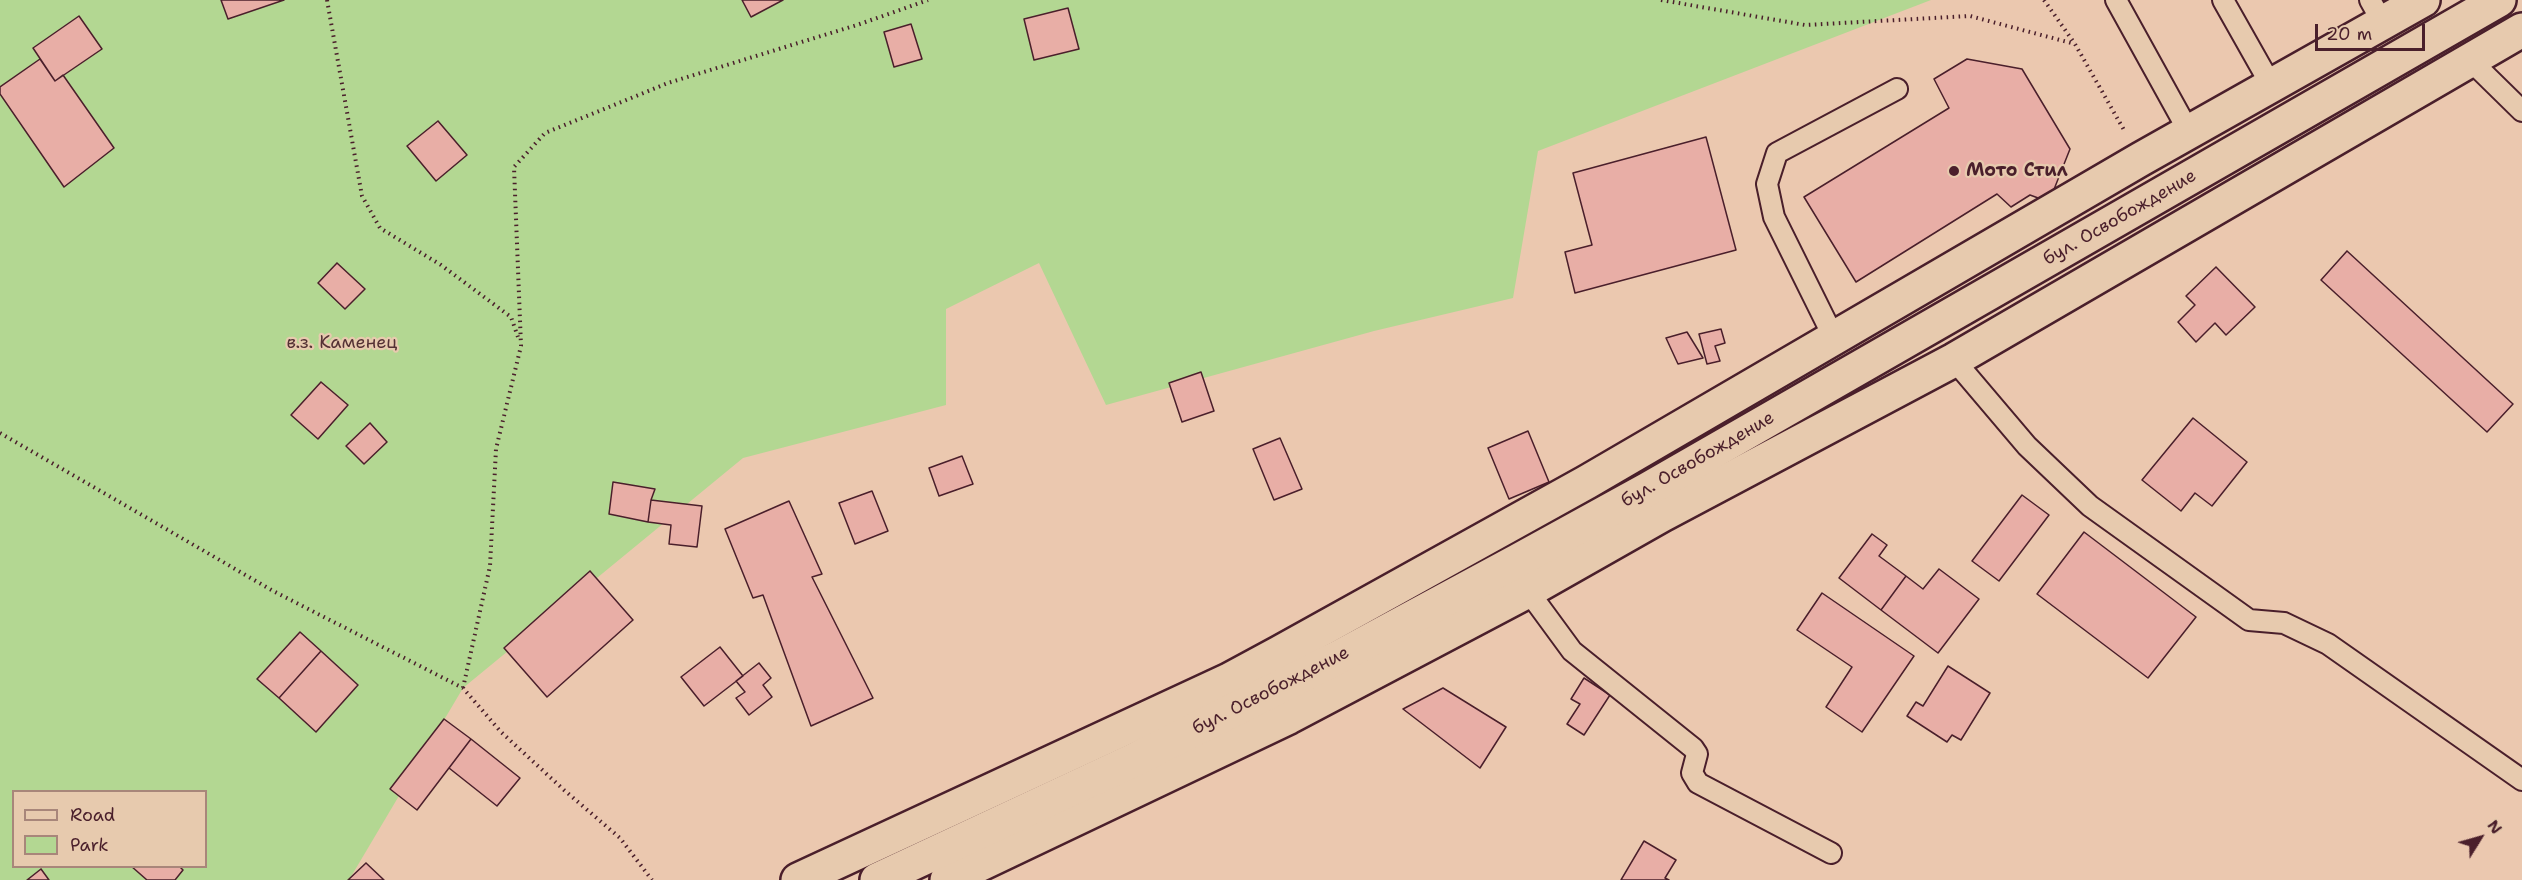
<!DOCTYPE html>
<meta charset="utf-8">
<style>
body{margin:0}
#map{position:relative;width:2522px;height:880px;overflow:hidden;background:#ebc8af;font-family:"Shantell Sans",sans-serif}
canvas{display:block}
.legend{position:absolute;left:12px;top:790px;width:195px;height:78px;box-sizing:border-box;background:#e7caae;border:2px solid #a8867a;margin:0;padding:8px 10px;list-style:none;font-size:18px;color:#4a1f2b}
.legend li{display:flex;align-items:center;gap:12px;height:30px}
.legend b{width:30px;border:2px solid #a8867a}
.north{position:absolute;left:2450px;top:808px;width:60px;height:60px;-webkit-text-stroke:4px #e7caae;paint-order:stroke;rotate:53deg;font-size:16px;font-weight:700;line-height:24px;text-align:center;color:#4a1f2b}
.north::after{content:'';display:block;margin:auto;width:21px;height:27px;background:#4a1f2b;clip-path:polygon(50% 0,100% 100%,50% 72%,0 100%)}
.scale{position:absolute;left:2315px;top:24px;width:110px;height:27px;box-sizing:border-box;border:3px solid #4a1f2b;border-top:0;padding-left:8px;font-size:18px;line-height:21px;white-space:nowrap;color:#4a1f2b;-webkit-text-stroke:4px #e7caae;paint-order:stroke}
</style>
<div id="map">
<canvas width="2522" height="880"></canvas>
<ul class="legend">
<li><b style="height:8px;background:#e7caae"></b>Road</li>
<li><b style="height:16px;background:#b3d792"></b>Park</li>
</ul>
<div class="north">N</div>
<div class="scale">20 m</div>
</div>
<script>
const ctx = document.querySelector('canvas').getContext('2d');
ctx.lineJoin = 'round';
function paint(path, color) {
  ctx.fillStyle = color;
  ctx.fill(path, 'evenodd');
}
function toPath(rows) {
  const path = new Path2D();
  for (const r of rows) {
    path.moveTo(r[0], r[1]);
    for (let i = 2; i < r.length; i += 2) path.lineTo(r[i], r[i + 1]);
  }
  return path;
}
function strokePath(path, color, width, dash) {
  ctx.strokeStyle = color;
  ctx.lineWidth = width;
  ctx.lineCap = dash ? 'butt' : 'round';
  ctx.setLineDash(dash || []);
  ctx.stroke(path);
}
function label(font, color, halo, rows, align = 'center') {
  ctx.font = font + ' "Shantell Sans",sans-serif';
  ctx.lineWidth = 4.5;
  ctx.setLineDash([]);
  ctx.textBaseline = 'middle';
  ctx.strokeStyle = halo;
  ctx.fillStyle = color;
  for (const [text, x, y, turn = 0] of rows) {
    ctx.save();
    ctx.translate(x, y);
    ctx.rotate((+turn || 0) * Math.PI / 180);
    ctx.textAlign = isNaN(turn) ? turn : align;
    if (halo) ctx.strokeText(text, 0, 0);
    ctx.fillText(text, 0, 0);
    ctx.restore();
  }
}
const green = toPath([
 [0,0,1931,0,1538,151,1513,298,1374,331,1106,405,1039,263,946,309,946,405,743,458,463,688,349,880,0,880],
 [14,792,206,792,206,866,14,866]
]);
const building = toPath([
 [221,0,284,0,228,19,221,0],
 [742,0,783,0,751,17,742,0],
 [1068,8,1079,49,1034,60,1024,19,1068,8],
 [79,16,102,49,55,81,33,48,79,16],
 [911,24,922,59,894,67,884,32,911,24],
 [40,59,55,81,63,75,114,148,64,187,0,94,0,87,40,59],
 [1967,59,2022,69,2070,149,2049,202,2030,195,2011,207,1997,194,1856,282,1804,197,1949,108,1934,79,1967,59],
 [438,121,467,155,436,181,407,146,438,121],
 [1706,137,1736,250,1575,293,1565,252,1592,245,1573,173,1706,137],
 [2347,251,2513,404,2487,432,2321,280,2347,251],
 [337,263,365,289,345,309,318,283,337,263],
 [2216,267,2255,307,2226,335,2215,323,2196,342,2178,322,2195,305,2186,296,2216,267],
 [1721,329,1725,343,1715,346,1720,361,1707,364,1699,334,1721,329],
 [1687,332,1703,358,1678,364,1666,338,1687,332],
 [1201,372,1214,411,1182,422,1169,383,1201,372],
 [321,382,348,405,318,439,291,415,321,382],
 [2193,418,2247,462,2212,506,2195,493,2181,511,2142,480,2193,418],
 [370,423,387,442,364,464,346,446,370,423],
 [1528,431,1549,482,1509,499,1488,448,1528,431],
 [1280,438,1302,489,1274,500,1253,449,1280,438],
 [962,456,973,484,939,496,929,468,962,456],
 [613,482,655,489,651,500,648,522,609,514,613,482],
 [872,491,888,531,855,544,839,503,872,491],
 [2022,495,2049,515,1999,581,1972,561,2022,495],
 [651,500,702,506,697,547,669,544,671,525,648,522,651,500],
 [789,501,822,574,812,577,873,698,811,726,763,595,753,598,725,529,789,501],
 [2084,532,2196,617,2148,678,2037,594,2084,532],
 [1872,534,1887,545,1879,556,1906,576,1881,610,1839,578,1872,534],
 [1939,569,1979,599,1938,653,1881,610,1906,576,1923,589,1939,569],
 [590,571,633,620,547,697,504,648,590,571],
 [1822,593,1914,656,1862,732,1826,707,1852,667,1797,630,1822,593],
 [300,632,321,651,279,698,257,679,300,632],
 [720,647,743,676,704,706,681,677,720,647],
 [321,651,358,685,316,732,279,698,321,651],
 [759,663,771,678,763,685,772,697,749,715,736,698,745,692,736,681,759,663],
 [1948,666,1990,693,1961,740,1952,735,1947,742,1907,716,1916,702,1923,706,1948,666],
 [1584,678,1610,695,1584,735,1567,724,1580,704,1571,699,1584,678],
 [1443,688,1506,727,1480,768,1403,709,1443,688],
 [444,719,471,739,417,810,390,789,444,719],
 [471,739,520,778,497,806,449,768,471,739],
 [1644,841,1676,860,1665,878,1669,880,1621,880,1644,841],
 [366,863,384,880,348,880,366,863],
 [131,866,179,866,183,870,175,880,147,880,131,866],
 [41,869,49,880,27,880,41,869]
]);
const path = toPath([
 [327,0,362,196,380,228,441,265,511,317,519,340],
 [1661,0,1805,25,1970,16,2075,44],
 [2044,0,2075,44,2124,130],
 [0,433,275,592,463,688,501,732,564,790,620,838,652,880],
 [463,688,490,566,496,449,521,346,514,167,545,133,668,83,857,25,928,0]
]);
const service = toPath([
 [2116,0,2189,132],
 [2223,0,2271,85],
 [2370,0,2383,23],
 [2470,60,2522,111],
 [1834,338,1774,217,1767,184,1777,153,1897,89],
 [1954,360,2027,446,2090,506,2249,620,2284,623,2328,644,2522,780],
 [1528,591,1572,651,1693,748,1697,754,1692,773,1698,783,1831,853]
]);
const minor = toPath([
 [798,880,1229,680,1279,653,1587,482,2141,159,2423,0],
 [947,880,1289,717,1528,591,1662,515,1954,360,2522,30]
]);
const primary = toPath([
 [877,880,1136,759,1337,658,1517,561,1648,489,2499,0]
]);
const markers = [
 [1954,171,6,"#4a1f2b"]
];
const poiNames = [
 ["Мото Стил",1966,171]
];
const streetNames = [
 ["бул. Освобождение",2120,218,-30],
 ["бул. Освобождение",1698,460,-30],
 ["бул. Освобождение",1271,691,-27]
];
const parkNames = [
 ["в.з. Каменец",342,343]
];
paint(green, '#b3d792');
paint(building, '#e8aea6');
strokePath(building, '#4a1f2b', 1.5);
strokePath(service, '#4a1f2b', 24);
strokePath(minor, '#4a1f2b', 38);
strokePath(primary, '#4a1f2b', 38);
strokePath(path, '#4a1f2b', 4, [1.5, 4.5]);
strokePath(service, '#e7caae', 20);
strokePath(minor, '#e7caae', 33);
strokePath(primary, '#e7caae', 33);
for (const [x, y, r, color] of markers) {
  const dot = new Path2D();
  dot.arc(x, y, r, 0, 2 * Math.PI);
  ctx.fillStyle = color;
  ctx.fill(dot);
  strokePath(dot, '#e7caae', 2);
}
label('bold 18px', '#4a1f2b', '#e7caae', poiNames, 'left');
label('18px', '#4a1f2b', '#e7caae', streetNames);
label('18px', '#543135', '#e7caae', parkNames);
</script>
